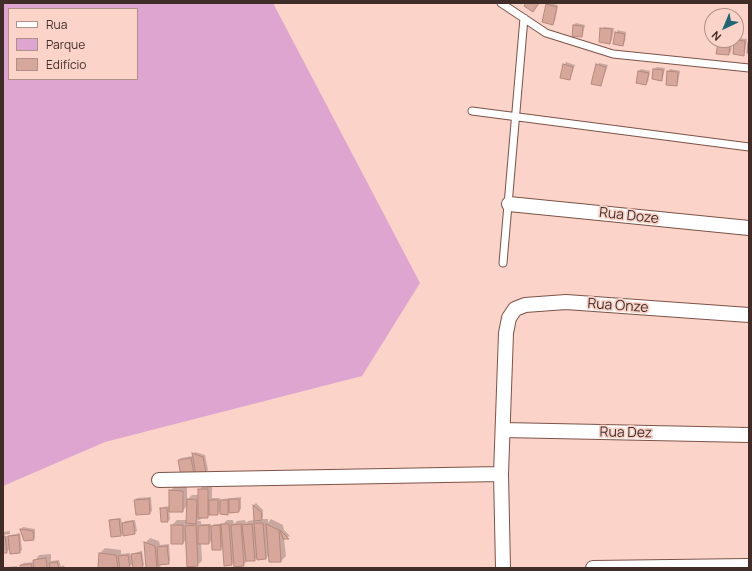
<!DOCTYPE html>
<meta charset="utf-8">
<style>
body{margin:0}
#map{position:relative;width:752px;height:571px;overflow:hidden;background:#fbd3c9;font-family:Manrope,sans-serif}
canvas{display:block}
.frame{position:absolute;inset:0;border:4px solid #402d28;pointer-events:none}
.legend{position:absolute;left:8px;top:8px;width:130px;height:72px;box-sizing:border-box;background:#fbd3c9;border:1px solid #b09189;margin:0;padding:5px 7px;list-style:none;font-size:12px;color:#402d28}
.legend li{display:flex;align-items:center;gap:8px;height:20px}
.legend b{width:20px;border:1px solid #b09189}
.north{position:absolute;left:704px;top:8px;width:40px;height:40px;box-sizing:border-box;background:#fbd3c9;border:1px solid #b09189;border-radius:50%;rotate:224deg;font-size:11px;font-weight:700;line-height:16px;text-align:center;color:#402d28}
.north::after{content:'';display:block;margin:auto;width:14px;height:18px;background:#206776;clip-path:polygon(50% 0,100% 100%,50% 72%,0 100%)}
</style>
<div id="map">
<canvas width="752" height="571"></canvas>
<div class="frame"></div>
<ul class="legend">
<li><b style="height:5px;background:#fff"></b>Rua</li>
<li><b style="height:11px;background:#dda5cf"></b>Parque</li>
<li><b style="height:11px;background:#d7a79b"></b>Edifício</li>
</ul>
<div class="north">N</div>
</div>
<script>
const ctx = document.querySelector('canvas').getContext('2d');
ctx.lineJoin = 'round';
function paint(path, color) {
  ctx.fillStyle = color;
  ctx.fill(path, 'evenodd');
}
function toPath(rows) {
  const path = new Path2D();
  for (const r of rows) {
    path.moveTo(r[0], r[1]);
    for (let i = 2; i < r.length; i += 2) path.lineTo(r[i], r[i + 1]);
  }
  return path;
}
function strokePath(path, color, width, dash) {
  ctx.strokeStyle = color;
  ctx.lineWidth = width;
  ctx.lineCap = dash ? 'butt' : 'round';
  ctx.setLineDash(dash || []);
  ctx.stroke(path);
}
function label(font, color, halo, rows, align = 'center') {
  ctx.font = font + ' Manrope,sans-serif';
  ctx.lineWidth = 3.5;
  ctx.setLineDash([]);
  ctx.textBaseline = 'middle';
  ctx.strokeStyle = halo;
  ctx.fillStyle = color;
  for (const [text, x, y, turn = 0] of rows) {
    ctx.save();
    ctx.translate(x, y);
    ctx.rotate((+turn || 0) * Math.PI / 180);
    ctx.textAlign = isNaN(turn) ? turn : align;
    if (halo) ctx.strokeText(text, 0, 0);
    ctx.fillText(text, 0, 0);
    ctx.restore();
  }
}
const green = toPath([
 [3,3,273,3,420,283,362,376,105,442,3,486],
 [9,9,137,9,137,79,9,79]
]);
const shadow = toPath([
 [549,3,558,5,555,21,552,23,547,5],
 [576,23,585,25,583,34,581,36,574,25],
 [604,27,614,28,612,40,610,43,601,29],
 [618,30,626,32,625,42,623,44,616,33],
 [737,38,747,39,745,52,743,54,734,53,735,40],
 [721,41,732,42,731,52,728,54,719,43],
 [566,62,575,65,570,79,564,65],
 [599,63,608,65,601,85,597,65],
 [657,67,665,68,663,77,661,80,654,69],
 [641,69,650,71,648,82,646,84,639,71],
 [670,69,680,71,678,83,676,85,668,72],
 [195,452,205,455,208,470,206,472,196,471,193,473,179,460,181,458,193,456],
 [204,485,212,485,212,498,220,498,219,502,223,499,241,497,241,509,239,511,229,512,227,514,221,510,217,514,211,514,197,521,201,521,201,524,211,524,211,527,214,524,222,524,222,525,227,520,233,520,234,524,237,521,245,520,246,523,248,521,255,520,254,505,256,503,263,510,263,517,261,519,268,519,268,523,271,519,283,525,284,530,290,536,284,538,286,556,281,561,269,555,266,558,258,556,255,560,248,560,243,565,235,561,232,564,224,545,220,549,213,539,209,543,201,543,202,561,197,565,187,539,183,543,172,543,172,525,177,520,187,520,187,506,182,511,169,511,170,519,168,521,161,509,163,507,170,506,170,491,175,486,187,486,187,500,192,495,199,495,199,490],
 [151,497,152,511,150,513,135,500,137,498],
 [121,518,122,524,125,521,135,520,137,531,134,533,124,532,121,535,110,521,112,519],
 [23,527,35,529,35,537,33,539,21,529],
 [10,531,10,534,3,535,3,532],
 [20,533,22,550,20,552,10,553,10,548,7,552,3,552,3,537],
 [150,538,159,541,160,545,169,544,170,561,168,563,161,563,160,568,147,568,145,543],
 [105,548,121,550,121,554,130,553,130,556,134,553,142,551,144,565,139,568,134,568,133,564,128,568,99,568,100,553],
 [51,554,51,561,59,560,61,567,63,565,66,568,21,568,23,563,34,562,39,555],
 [17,566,17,568,7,568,7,567]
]);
const building = toPath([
 [526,3,539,3,533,12,524,6,526,3],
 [546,4,557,7,553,25,542,22,546,4],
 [573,25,583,26,582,37,572,36,573,25],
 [600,28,612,29,610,44,599,42,600,28],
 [615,32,625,34,623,46,613,44,615,32],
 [734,40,745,41,744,56,733,54,734,40],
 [718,43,730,44,729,55,716,54,718,43],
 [748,43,749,43,749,53,747,53,748,43],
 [563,64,573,67,570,80,560,78,563,64],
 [596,64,606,67,601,86,591,84,596,64],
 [653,69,663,70,662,81,652,79,653,69],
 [638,71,649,73,646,85,636,83,638,71],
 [667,71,678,72,677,86,666,85,667,71],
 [192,453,203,457,206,473,196,475,192,453],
 [191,458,194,474,181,476,178,460,191,458],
 [198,489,208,489,208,518,198,518,198,489],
 [169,490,183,491,183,512,169,512,169,490],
 [149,499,150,514,136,515,134,500,149,499],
 [187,499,197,500,196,524,186,523,187,499],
 [229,499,239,499,239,512,229,513,229,499],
 [209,500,218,500,218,515,209,515,209,500],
 [220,500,228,500,228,515,220,514,220,500],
 [253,505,261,512,262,520,254,521,253,505],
 [160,508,167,508,168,522,161,522,160,508],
 [119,519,121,536,111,537,109,520,119,519],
 [133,521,135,534,123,536,122,523,133,521],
 [254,523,263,523,266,559,257,560,254,523],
 [221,524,229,524,232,565,224,566,221,524],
 [241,524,244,566,234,567,231,525,241,524],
 [252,524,255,561,246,561,242,525,252,524],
 [266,524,279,530,281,562,269,562,266,524],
 [171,525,183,525,183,544,171,544,171,525],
 [196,525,198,566,187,567,185,526,196,525],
 [209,525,209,544,198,544,198,526,209,525],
 [220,525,221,550,212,550,211,526,220,525],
 [20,529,33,531,34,540,24,541,20,529],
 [280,530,289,539,283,539,280,530],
 [19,535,20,553,10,554,8,536,19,535],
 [3,536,5,536,7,553,3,553,3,536],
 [144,542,155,546,157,568,146,568,144,542],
 [167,546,169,564,158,565,157,547,167,546],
 [99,553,116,555,118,568,98,568,99,553],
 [141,553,143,568,133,568,131,554,141,553],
 [128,555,130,568,120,568,118,556,128,555],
 [46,558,47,568,34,568,33,560,46,558],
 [57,562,59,568,50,568,49,563,57,562],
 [31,564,32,568,20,568,20,565,31,564]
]);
const service = toPath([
 [501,3,546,33,613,54,749,68],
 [472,111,749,147],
 [503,263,524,18]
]);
const minor = toPath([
 [509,204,749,228],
 [503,430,749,435],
 [159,480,501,474],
 [503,568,501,474,506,333,509,318,515,309,525,305,566,302,749,315],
 [593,568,749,566]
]);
const streetNames = [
 ["Rua Doze",629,216,6],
 ["Rua Onze",618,306,4],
 ["Rua Dez",626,433,1]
];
paint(green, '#dda5cf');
paint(shadow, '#0003');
paint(building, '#d7a79b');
strokePath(building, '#b6887c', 1);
strokePath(service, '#7d5348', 9);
strokePath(minor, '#7d5348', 16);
strokePath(service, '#fff', 7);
strokePath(minor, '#fff', 14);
label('14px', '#402d28', '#fbd3c9', streetNames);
</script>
